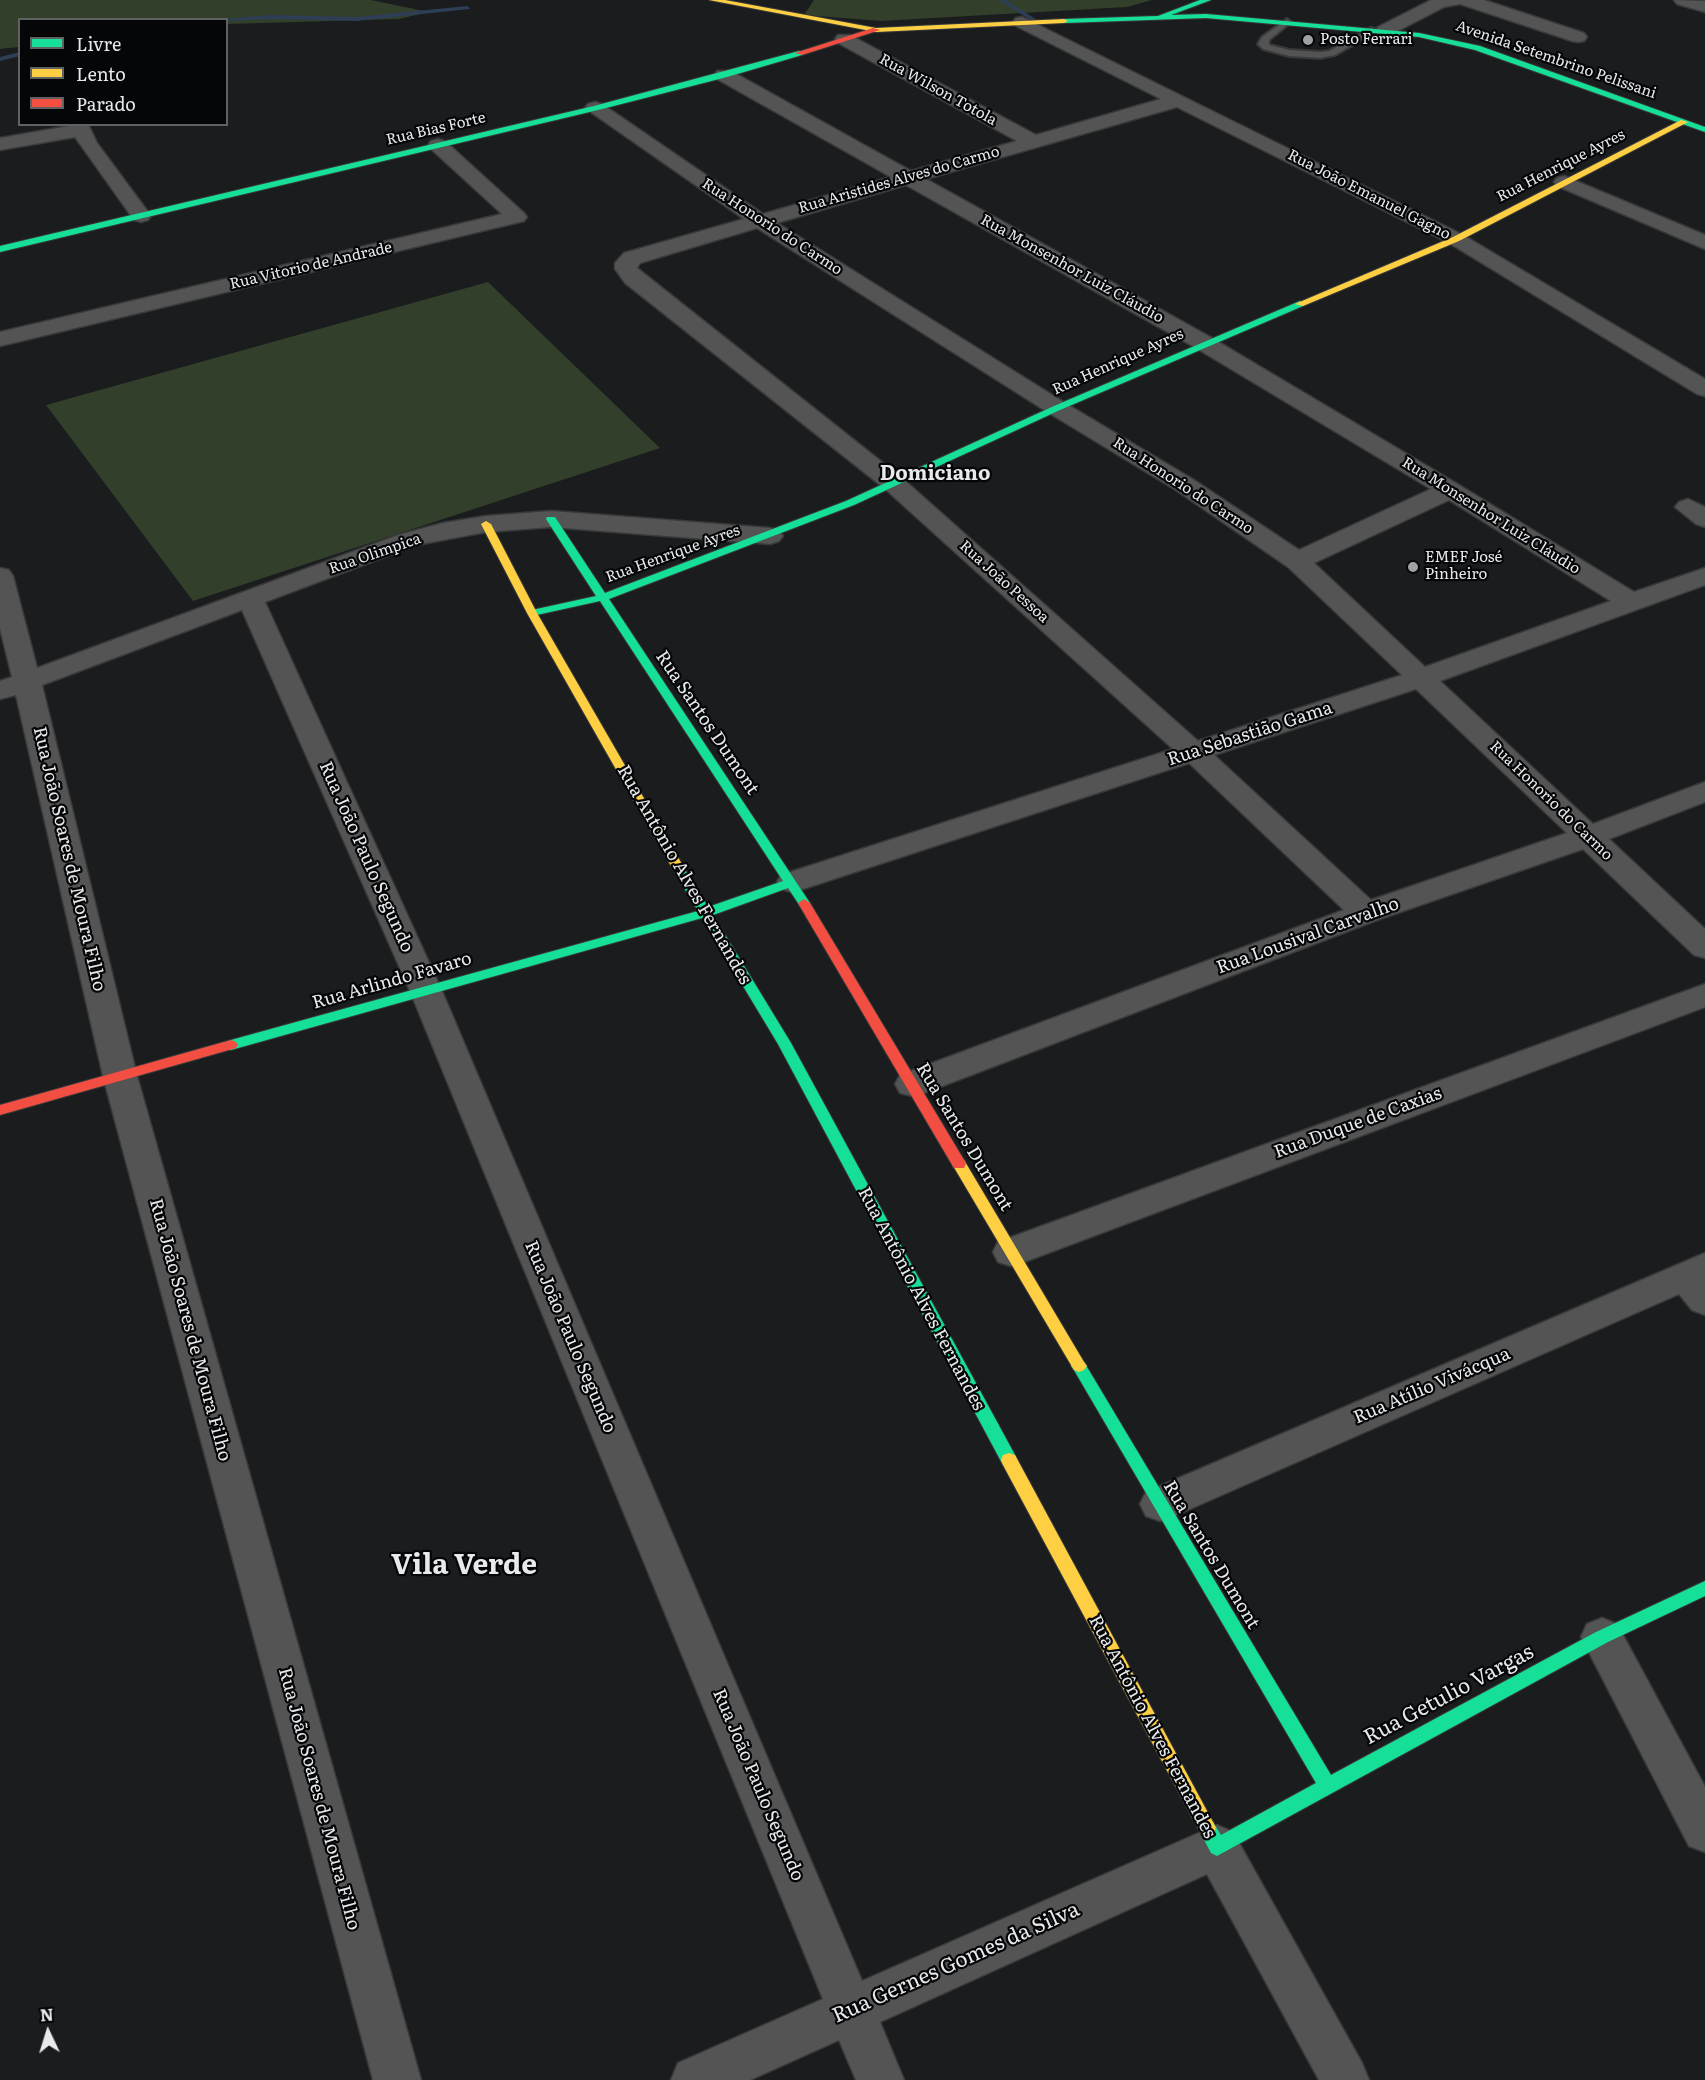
<!DOCTYPE html>
<meta charset="utf-8">
<style>
body{margin:0}
#map{position:relative;width:1705px;height:2080px;overflow:hidden;background:#1a1c1e;font-family:Literata,serif}
canvas{display:block}
.legend{position:absolute;left:18px;top:18px;width:210px;height:108px;box-sizing:border-box;background:#050607;border:2px solid #606163;margin:0;padding:8px 10px;list-style:none;font-size:18px;color:#e8e9ec}
.legend li{display:flex;align-items:center;gap:12px;height:30px}
.legend b{width:30px;border:2px solid #606163}
.north{position:absolute;left:18px;top:2002px;width:60px;height:60px;-webkit-text-stroke:4px #050607;paint-order:stroke;rotate:356deg;font-size:16px;font-weight:700;line-height:24px;text-align:center;color:#e8e9ec}
.north::after{content:'';display:block;margin:auto;width:21px;height:27px;background:#e8e9ec;clip-path:polygon(50% 0,100% 100%,50% 72%,0 100%)}
</style>
<div id="map">
<canvas width="1705" height="2080"></canvas>
<ul class="legend">
<li><b style="height:8px;background:#16e098"></b>Livre</li>
<li><b style="height:8px;background:#ffcf43"></b>Lento</li>
<li><b style="height:8px;background:#f24e42"></b>Parado</li>
</ul>
<div class="north">N</div>
</div>
<script>
const ctx = document.querySelector('canvas').getContext('2d');
ctx.lineJoin = 'round';
function paint(path, color) {
  ctx.fillStyle = color;
  ctx.fill(path, 'evenodd');
}
function toPath(rows) {
  const path = new Path2D();
  for (const r of rows) {
    path.moveTo(r[0], r[1]);
    for (let i = 2; i < r.length; i += 2) path.lineTo(r[i], r[i + 1]);
  }
  return path;
}
function strokePath(path, color, width, dash) {
  ctx.strokeStyle = color;
  ctx.lineWidth = width;
  ctx.lineCap = dash ? 'butt' : 'round';
  ctx.setLineDash(dash || []);
  ctx.stroke(path);
}
function label(font, color, halo, rows, align = 'center') {
  ctx.font = font + ' Literata,serif';
  ctx.lineWidth = 4.5;
  ctx.setLineDash([]);
  ctx.textBaseline = 'middle';
  ctx.strokeStyle = halo;
  ctx.fillStyle = color;
  for (const [text, x, y, turn = 0] of rows) {
    ctx.save();
    ctx.translate(x, y);
    ctx.rotate((+turn || 0) * Math.PI / 180);
    ctx.textAlign = isNaN(turn) ? turn : align;
    if (halo) ctx.strokeText(text, 0, 0);
    ctx.fillText(text, 0, 0);
    ctx.restore();
  }
}
const green = toPath([
 [0,0,371,0,429,12,399,19,227,24,226,20,20,20,19,47,0,49],
 [814,0,1152,0,1127,7,881,21,804,15],
 [488,282,660,448,193,601,46,405]
]);
const stream = toPath([
 [999,0,1006,0,1037,20,1032,21,999,0],
 [467,6,470,8,469,9,357,21,270,19,226,21,226,20,214,20,270,15,357,17,467,6],
 [20,52,20,56,0,61,0,57,20,52]
]);
const lane = toPath([
 [1287,19,1291,22,1269,40,1269,45,1289,50,1320,52,1329,51,1371,28,1379,30,1335,55,1320,58,1289,56,1263,49,1258,44,1262,37,1287,19]
]);
const street = toPath([
 [1431,0,1484,0,1584,33,1587,37,1584,41,1578,42,1572,41,1460,4,1444,7,1390,35,1378,35,1375,31,1378,27,1431,0],
 [1674,0,1705,1,1705,12,1677,4,1674,0],
 [1022,17,1463,235,1705,379,1705,396,1697,394,1449,243,1177,107,926,179,1212,338,1459,485,1634,592,1705,568,1705,585,1440,681,1593,824,1705,782,1705,802,1609,839,1705,929,1705,958,1694,955,1583,849,1377,920,924,1093,912,1096,900,1093,895,1084,900,1075,1344,910,1189,763,803,889,792,892,781,889,777,882,781,875,1173,749,884,488,625,283,615,269,615,263,624,253,744,219,585,108,588,104,595,102,602,104,763,214,891,177,717,79,715,75,717,71,731,71,911,171,1017,141,838,43,835,39,838,35,850,35,1036,135,1161,99,1016,26,1013,22,1016,18,1022,17],
 [906,185,1196,348,1431,489,1299,550,1194,480,1065,403,777,223,906,185],
 [757,228,1049,413,1176,490,1288,567,1402,675,1198,741,902,478,637,268,640,263,757,228],
 [1449,500,1611,601,1425,667,1314,563,1449,500],
 [1416,689,1567,833,1371,900,1214,755,1416,689],
 [68,124,88,124,97,143,151,216,148,220,141,222,134,220,75,137,0,150,0,138,69,126,68,124],
 [438,139,445,141,524,213,527,217,524,221,0,346,0,332,502,214,431,149,428,145,431,141,438,139],
 [1564,176,1705,235,1705,249,1557,186,1554,182,1557,178,1564,176],
 [1688,499,1705,507,1705,527,1696,524,1675,507,1679,502,1688,499],
 [551,511,770,528,779,531,783,536,779,541,770,544,551,527,486,532,416,545,265,602,442,991,862,1981,1217,1825,1233,1832,1362,2063,1369,2080,1319,2080,1207,1874,880,2022,904,2080,856,2080,839,2040,750,2080,671,2080,678,2063,823,1999,410,991,242,610,42,685,137,1076,421,2080,373,2080,103,1076,16,695,0,699,0,681,12,677,0,628,0,568,9,570,13,576,37,668,398,535,443,523,486,516,551,511],
 [1705,984,1705,1007,1024,1262,1011,1266,998,1262,993,1252,998,1242,1705,984],
 [1705,1253,1705,1315,1692,1310,1679,1294,1174,1516,1160,1521,1146,1516,1140,1504,1146,1492,1705,1253],
 [1602,1618,1617,1624,1705,1787,1705,1852,1689,1846,1581,1637,1587,1624,1602,1618]
]);
const fast = toPath([
 [1200,0,1211,0,1171,15,1206,14,1419,33,1480,46,1705,127,1705,132,1475,50,1419,37,1206,18,1064,23,1060,21,1064,19,1158,16,1200,0],
 [799,51,803,53,802,55,727,77,598,110,0,252,0,246,594,106,799,51],
 [1300,301,1305,304,1303,306,1060,410,854,505,609,599,810,903,804,907,800,906,788,888,713,915,791,1043,1015,1455,1017,1460,1015,1465,1009,1467,1003,1465,778,1044,702,918,231,1050,226,1048,224,1045,226,1042,231,1040,698,911,671,866,673,863,681,863,708,907,783,881,600,601,532,616,527,613,532,610,596,596,546,519,547,517,555,517,605,593,846,501,1054,406,1300,301],
 [1079,1360,1084,1362,1331,1775,1596,1632,1705,1581,1705,1596,1608,1642,1217,1856,1211,1853,1201,1834,1198,1828,1201,1822,1207,1819,1213,1822,1221,1835,1316,1783,1074,1370,1071,1366,1074,1362,1079,1360]
]);
const slow = toPath([
 [709,0,725,0,876,28,1064,19,1068,21,1064,23,876,32,709,0],
 [1681,120,1688,122,1459,241,1303,306,1295,304,1453,237,1681,120],
 [486,521,491,524,537,613,683,866,681,869,677,870,671,866,527,613,481,524,486,521],
 [959,1159,964,1160,1084,1362,1087,1366,1084,1370,1079,1372,1074,1370,952,1164,954,1160,959,1159],
 [1009,1453,1015,1455,1213,1822,1216,1828,1213,1834,1207,1837,1201,1834,1003,1465,1001,1460,1003,1455,1009,1453]
]);
const jam = toPath([
 [873,28,880,30,802,55,795,53,873,28],
 [804,899,810,903,964,1160,966,1164,964,1168,954,1168,798,903,804,899],
 [231,1040,236,1042,238,1045,236,1048,0,1115,0,1105,231,1040]
]);
const markers = [
 [1308,40,6,"#a0a1a4"],
 [1413,567,6,"#a0a1a4"]
];
const farPoinames = [
 ["Posto Ferrari",1320,40],
 ["EMEF José",1425,558],
 ["Pinheiro",1425,575]
];
const farStreetnames = [
 ["Avenida Setembrino Pelissani",1556,60,19],
 ["Rua Wilson Totola",938,90,29],
 ["Rua Bias Forte",436,129,-13],
 ["Rua Henrique Ayres",1561,166,-27],
 ["Rua Aristides Alves do Carmo",899,180,-16],
 ["Rua João Emanuel Gagno",1369,195,27],
 ["Rua Honorio do Carmo",772,227,33],
 ["Rua Vitorio de Andrade",311,266,-13],
 ["Rua Monsenhor Luiz Cláudio",1072,269,29],
 ["Rua Henrique Ayres",1118,362,-24],
 ["Rua Honorio do Carmo",1183,486,33],
 ["Rua Monsenhor Luiz Cláudio",1491,516,32],
 ["Rua Olimpica",375,554,-19],
 ["Rua Henrique Ayres",673,554,-20],
 ["Rua João Pessoa",1004,582,42],
 ["Rua Honorio do Carmo",1551,801,44]
];
const streetNames = [
 ["Rua Santos Dumont",707,723,56],
 ["Rua Sebastião Gama",1250,734,-18],
 ["Rua João Paulo Segundo",366,857,66],
 ["Rua João Soares de Moura Filho",69,859,77],
 ["Rua Antônio Alves Fernandes",684,875,60],
 ["Rua Lousival Carvalho",1308,936,-20],
 ["Rua Arlindo Favaro",392,981,-16],
 ["Rua Duque de Caxias",1358,1123,-20],
 ["Rua Santos Dumont",964,1137,59],
 ["Rua Antônio Alves Fernandes",921,1299,62],
 ["Rua João Soares de Moura Filho",190,1330,75],
 ["Rua João Paulo Segundo",570,1337,67],
 ["Rua Atílio Vivácqua",1432,1386,-23],
 ["Rua Santos Dumont",1211,1555,59],
 ["Rua Antônio Alves Fernandes",1152,1727,62],
 ["Rua João Paulo Segundo",758,1785,67],
 ["Rua João Soares de Moura Filho",319,1799,75]
];
const farDistrictnames = [
 ["Domiciano",935,474]
];
const nearStreetnames = [
 ["Rua Getulio Vargas",1449,1695,-28],
 ["Rua Gernes Gomes da Silva",956,1963,-24]
];
const nearDistrictnames = [
 ["Vila Verde",464,1566]
];
paint(green, '#323f2a');
paint(stream, '#2e3e56');
strokePath(lane, '#38393a', 4);
strokePath(street, '#38393a', 3);
strokePath(fast, '#38393a', 2);
strokePath(slow, '#38393a', 2);
strokePath(jam, '#38393a', 2);
paint(lane, '#535453');
paint(street, '#535453');
paint(fast, '#16e098');
paint(slow, '#ffcf43');
paint(jam, '#f24e42');
for (const [x, y, r, color] of markers) {
  const dot = new Path2D();
  dot.arc(x, y, r, 0, 2 * Math.PI);
  ctx.fillStyle = color;
  ctx.fill(dot);
  strokePath(dot, '#050607', 2);
}
label('15px', '#e8e9ec', '#050607', farPoinames, 'left');
label('15px', '#e8e9ec', '#050607', farStreetnames);
label('18px', '#e8e9ec', '#050607', streetNames);
label('bold 20px', '#e8e9ec', '#050607', farDistrictnames);
label('21px', '#e8e9ec', '#050607', nearStreetnames);
label('bold 28px', '#e8e9ec', '#050607', nearDistrictnames);
</script>
